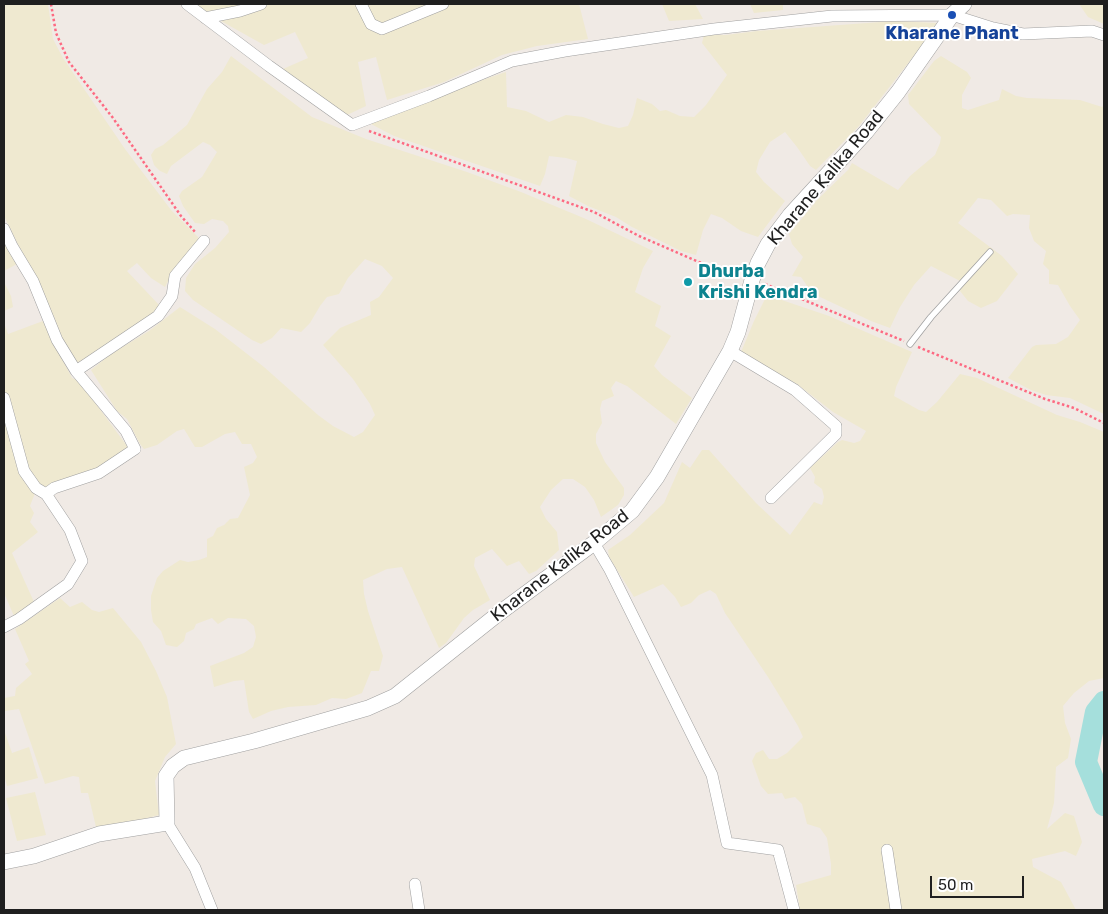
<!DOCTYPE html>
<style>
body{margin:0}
#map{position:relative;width:1108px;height:914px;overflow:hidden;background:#f0eae5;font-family:Rubik,sans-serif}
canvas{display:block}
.frame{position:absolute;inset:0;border:5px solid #1f1f1f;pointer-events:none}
.scale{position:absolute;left:930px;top:876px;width:94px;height:22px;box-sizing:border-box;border:2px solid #1f1f1f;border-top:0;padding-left:6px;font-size:15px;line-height:18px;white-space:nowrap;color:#1f1f1f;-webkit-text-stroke:4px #fff;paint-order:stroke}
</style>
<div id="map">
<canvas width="1108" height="914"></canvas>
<div class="frame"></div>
<div class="scale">50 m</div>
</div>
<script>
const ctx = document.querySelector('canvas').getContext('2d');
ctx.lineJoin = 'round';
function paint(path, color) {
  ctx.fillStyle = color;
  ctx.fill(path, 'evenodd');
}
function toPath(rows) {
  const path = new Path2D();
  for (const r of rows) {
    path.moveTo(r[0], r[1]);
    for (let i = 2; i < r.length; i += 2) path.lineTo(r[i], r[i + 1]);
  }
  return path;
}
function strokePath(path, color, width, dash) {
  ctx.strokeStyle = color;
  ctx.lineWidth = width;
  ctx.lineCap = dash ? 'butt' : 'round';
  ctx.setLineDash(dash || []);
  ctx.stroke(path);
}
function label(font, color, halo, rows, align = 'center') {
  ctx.font = font + ' Rubik,sans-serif';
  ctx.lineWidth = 4;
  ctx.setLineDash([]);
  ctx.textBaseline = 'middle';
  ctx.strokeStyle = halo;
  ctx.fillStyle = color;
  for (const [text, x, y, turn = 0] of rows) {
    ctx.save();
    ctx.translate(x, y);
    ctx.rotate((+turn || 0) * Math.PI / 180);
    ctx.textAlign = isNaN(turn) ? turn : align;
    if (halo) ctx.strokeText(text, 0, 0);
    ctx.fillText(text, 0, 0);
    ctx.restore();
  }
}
const farmland = toPath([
 [4,4,48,4,53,39,63,58,125,149,171,210,198,237,200,242,172,274,165,287,151,278,137,263,127,271,160,306,143,322,93,357,75,363,69,355,54,317,4,216],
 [196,4,579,4,588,39,537,46,502,55,444,82,387,100,376,57,358,62,366,106,347,115,283,69,308,58,295,32,264,45,212,16],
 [662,4,695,4,703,19,669,21],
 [750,4,783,4,783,10,754,13],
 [1079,4,1104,4,1104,24,1088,17],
 [895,21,937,23,920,48,859,126,816,170,810,166,797,147,785,132,770,142,759,160,756,172,764,182,785,201,758,237,741,231,722,218,711,214,703,230,696,255,681,251,632,227,616,217,588,206,569,196,577,161,566,158,549,156,545,174,540,186,394,136,369,123,488,78,506,72,507,107,526,111,549,122,566,115,583,117,603,124,619,128,628,126,633,115,637,98,652,104,660,111,666,110,680,116,694,117,706,105,727,75,702,43,704,35,726,35,757,31],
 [231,56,312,117,366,139,467,172,521,192,586,219,653,251,643,268,635,292,661,306,655,326,671,336,654,366,662,375,692,398,676,424,627,386,616,381,611,388,614,396,602,401,600,409,602,423,596,434,596,443,605,462,624,488,624,495,618,505,601,517,594,500,585,487,573,479,563,479,551,490,540,507,546,519,557,532,559,550,536,571,529,574,519,561,507,566,492,549,475,558,474,566,490,600,473,610,464,618,446,643,439,648,402,567,387,569,363,580,364,594,368,611,383,656,379,671,371,671,362,693,346,699,332,698,316,705,288,707,271,711,253,719,249,712,244,680,234,681,214,687,210,666,244,653,253,647,256,637,254,626,246,619,228,618,218,624,212,618,196,624,194,629,186,633,184,641,177,647,166,645,161,631,153,622,151,610,151,596,157,578,163,571,180,560,188,562,199,560,207,557,207,539,213,536,217,528,224,525,230,519,238,518,250,495,244,467,253,463,257,457,251,444,242,444,235,432,225,434,202,447,195,447,184,429,177,431,157,445,144,449,140,444,127,419,117,411,91,370,111,354,149,331,180,307,215,329,264,367,318,415,333,426,354,437,363,432,375,415,370,404,353,379,323,345,340,328,371,315,370,302,379,297,393,278,382,266,365,259,348,278,339,294,327,297,320,306,310,323,301,332,281,328,272,338,261,344,252,340,193,300,185,291,186,278,195,264,215,248,229,232,228,226,223,221,212,219,204,224,195,223,183,206,179,196,182,191,202,177,217,152,210,145,203,142,171,166,167,174,160,171,154,165,151,155,155,149,163,145,187,125,207,89,222,72],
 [941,56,967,72,971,78,962,95,962,108,968,110,999,100,1002,89,1016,96,1027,98,1080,100,1102,107,1104,105,1104,414,1070,398,1046,395,1031,390,1008,378,1032,347,1036,345,1056,344,1068,337,1080,320,1070,306,1058,285,1049,284,1049,270,1043,264,1046,251,1034,241,1029,228,1030,215,1013,214,1007,216,991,200,978,198,958,223,1002,256,1018,274,997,301,981,308,968,301,960,291,962,282,931,266,914,285,900,307,890,328,871,321,818,296,810,290,801,277,792,276,803,257,792,244,789,234,818,199,848,170,852,163,898,190,910,176,935,155,940,143,941,137,909,104,908,95,934,61],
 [4,238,17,264,4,271],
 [4,282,11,296,13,307,4,311],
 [767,295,829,316,912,352,896,387,894,396,919,410,926,412,937,402,960,374,977,378,1057,415,1080,422,1104,432,1104,522,1103,526,1104,534,1104,678,1089,681,1074,693,1063,706,1065,723,1071,739,1068,758,1056,767,1054,803,1047,829,1065,813,1074,816,1082,842,1076,856,1065,851,1032,859,1033,867,1061,882,1076,910,800,910,796,885,831,875,831,864,827,838,820,828,807,824,802,804,795,797,785,799,782,793,768,794,761,786,752,761,756,753,763,750,769,759,777,759,787,753,803,737,798,726,768,677,725,613,716,594,710,590,699,595,691,603,681,607,675,597,663,584,634,597,609,557,608,550,630,535,664,503,682,462,690,468,702,450,709,450,756,503,790,535,814,502,822,505,824,497,822,489,814,483,815,477,810,468,838,442,842,440,854,443,860,441,866,431,833,412,797,384,741,352,754,321],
 [43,321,72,378,79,381,130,450,126,456,46,492,28,472,12,407,4,392,4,323,8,334],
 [4,406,35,493,30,506,34,513,30,522,38,532,12,553,34,602,14,616,4,593],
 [60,598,70,607,82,602,92,610,99,612,113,608,141,642,156,671,167,697,176,744,165,757,155,781,159,815,139,820,96,827,88,793,81,793,79,777,73,776,45,784,19,709,5,711,4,698,15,696,16,688,32,674,25,664,29,661,15,629],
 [4,730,12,753,29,747,38,778,7,786,4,775],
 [35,792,46,835,17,841,6,798]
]);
const river = toPath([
 [1104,702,1096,712,1086,762,1104,805]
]);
const path = toPath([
 [51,4,56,33,69,62,113,118,181,216,196,233],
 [369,131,594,212,639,236,699,262,741,276],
 [765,284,904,341],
 [918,347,1045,399,1074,408,1104,423]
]);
const service = toPath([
 [910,344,931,317,990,252]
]);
const minor = toPath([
 [187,4,269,66,352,125,429,96,512,61,565,51,714,29,832,16,952,15,993,28,1023,34,1092,31,1104,35],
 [361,4,371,24,382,29,443,4],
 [205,18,240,11,261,4],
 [4,229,12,246,33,281,57,340,76,371],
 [730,351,795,390,836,426,836,434,771,498],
 [4,398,24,471,36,488,46,494],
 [594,543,610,570,712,775,727,843,778,850,794,910],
 [4,627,19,619,68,584,82,561,70,530,46,494,54,488,99,473,135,449,126,431,76,371,158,316,172,296,175,276,204,241],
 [167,823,195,868,212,910],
 [887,850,896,910],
 [415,884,419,910]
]);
const tertiary = toPath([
 [4,862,34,856,99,834,167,823,166,776,173,766,184,758,254,741,368,708,395,696,498,614,594,543,632,511,657,477,730,351,738,332,752,280,758,263,768,244,790,215,866,132,898,92,952,15,964,4]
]);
const markers = [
 [952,15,5,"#1a4fb4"],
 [688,282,5,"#0f9aa8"]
];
const transitNames = [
 ["Kharane Phant",952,34]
];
const streetNames = [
 ["Kharane Kalika Road",826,178,-50],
 ["Kharane Kalika Road",560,566,-38]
];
const cultureNames = [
 ["Dhurba",698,272],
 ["Krishi Kendra",698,293]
];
paint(farmland, '#efe9d0');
strokePath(river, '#a5dfdc', 22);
strokePath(service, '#a0a0a0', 7);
strokePath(minor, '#a0a0a0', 12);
strokePath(tertiary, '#a0a0a0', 16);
strokePath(path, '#fd6a82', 2.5, [2.5, 2.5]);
strokePath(service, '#fff', 5.5);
strokePath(minor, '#fff', 11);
strokePath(tertiary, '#fff', 15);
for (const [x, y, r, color] of markers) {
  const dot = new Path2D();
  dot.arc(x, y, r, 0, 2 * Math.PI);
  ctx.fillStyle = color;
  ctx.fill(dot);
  strokePath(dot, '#fff', 2);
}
label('bold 18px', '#164399', '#fff', transitNames);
label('18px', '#1f1f1f', '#fff', streetNames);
label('bold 18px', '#0d838f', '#fff', cultureNames, 'left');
</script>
